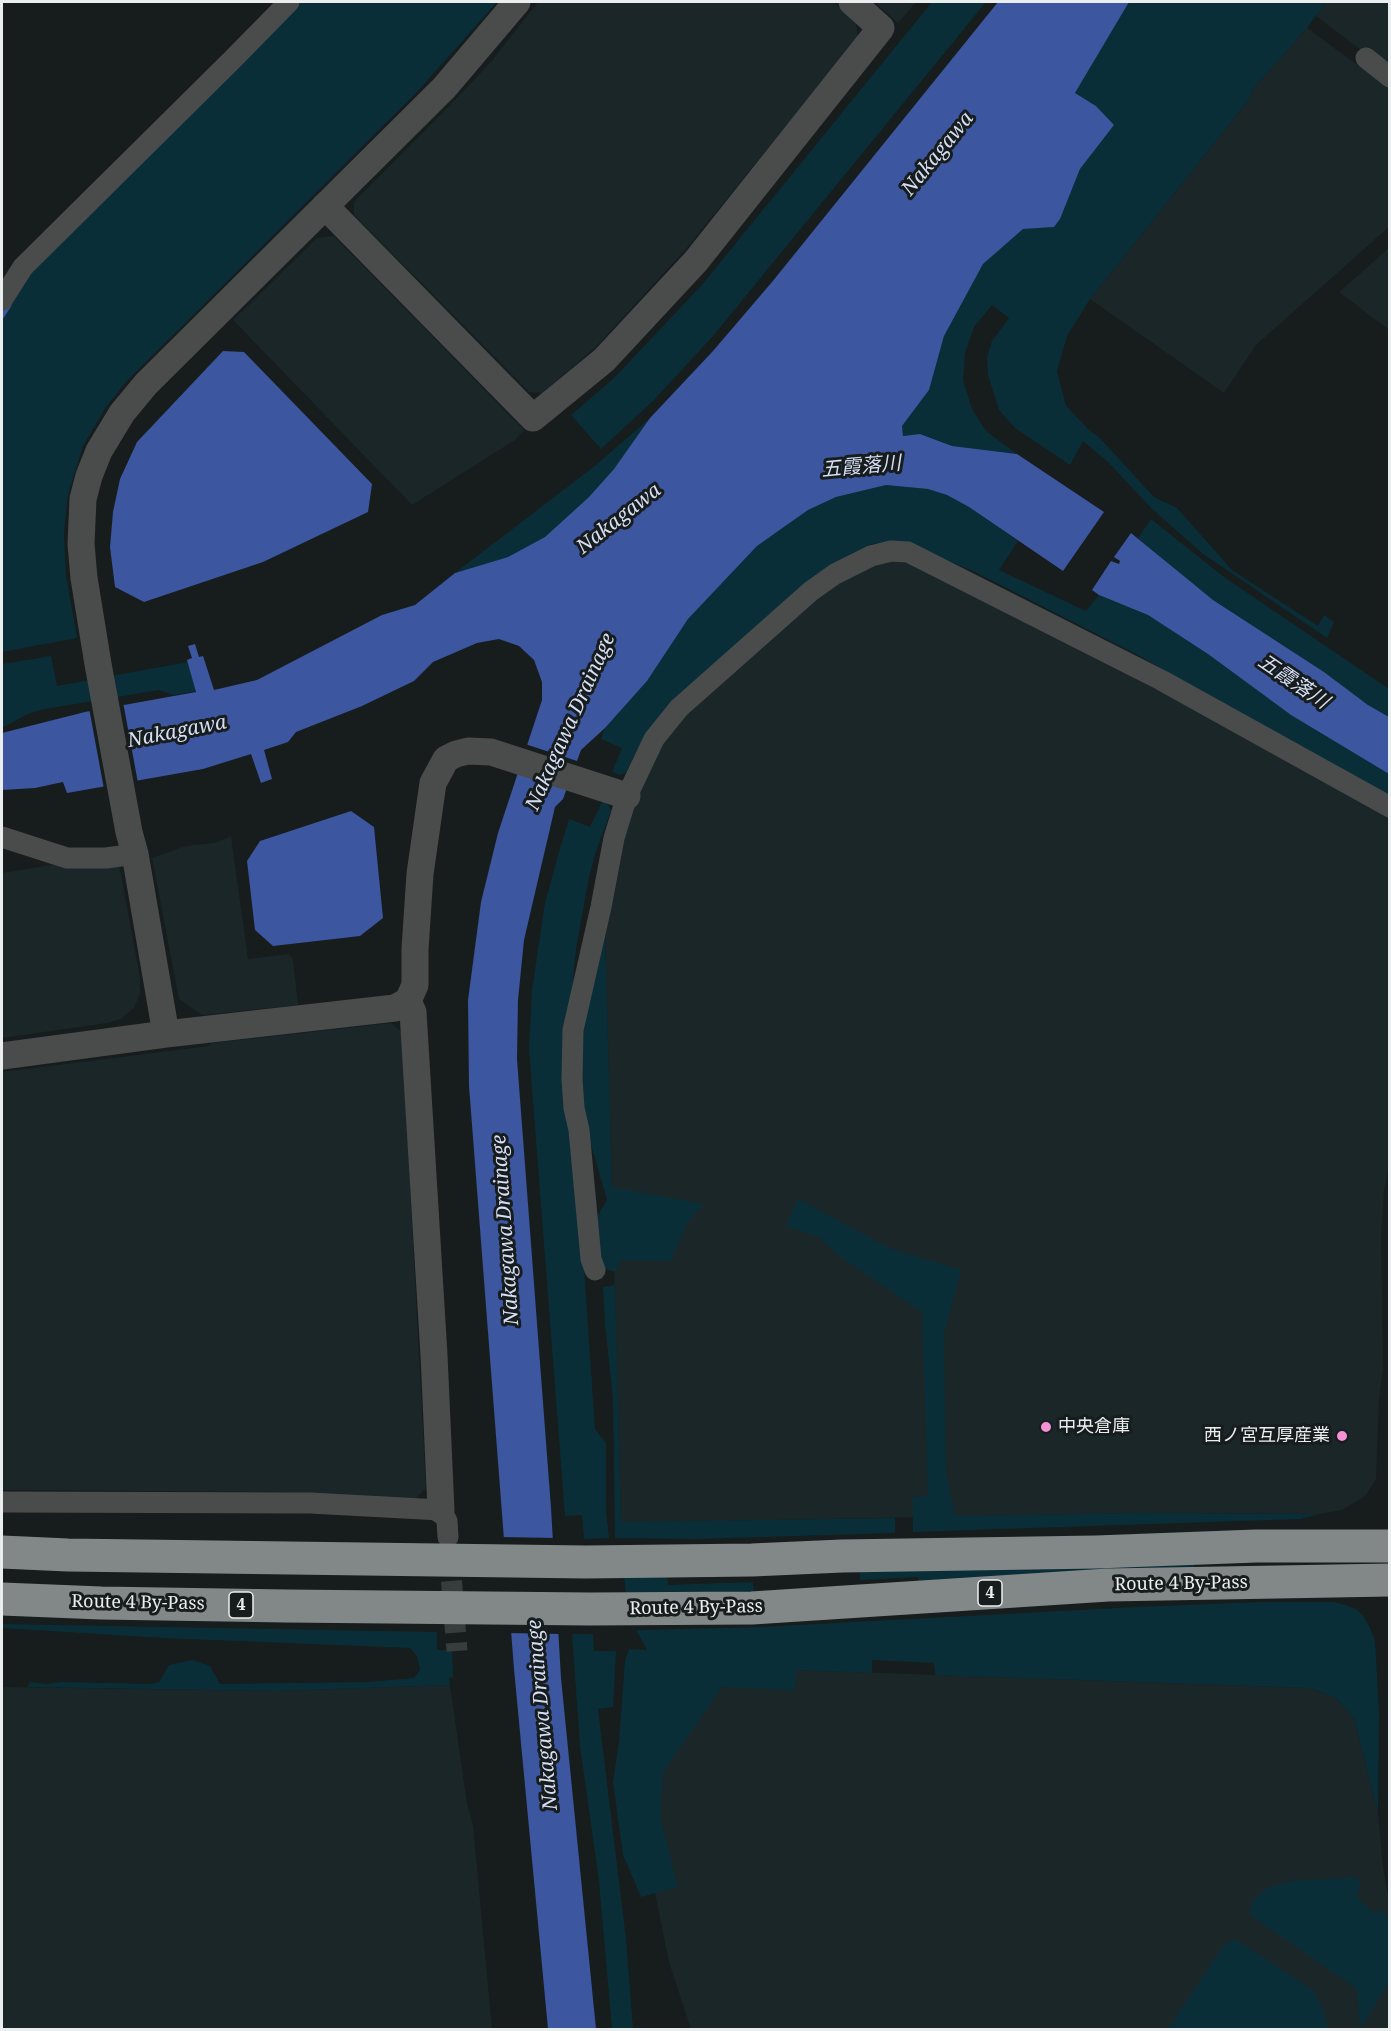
<!DOCTYPE html>
<meta charset="utf-8">
<style>
body{margin:0}
#map{position:relative;width:1391px;height:2031px;overflow:hidden;background:#171c1d;font-family:"Noto Serif",serif}
canvas{display:block}
.frame{position:absolute;inset:0;border:3px solid #ebeeee;pointer-events:none}
</style>
<div id="map">
<canvas width="1391" height="2031"></canvas>
<div class="frame"></div>
</div>
<script>
const ctx = document.querySelector('canvas').getContext('2d');
ctx.lineJoin = 'round';
function paint(path, color) {
  ctx.fillStyle = color;
  ctx.fill(path, 'evenodd');
}
function toPath(rows) {
  const path = new Path2D();
  for (const r of rows) {
    path.moveTo(r[0], r[1]);
    for (let i = 2; i < r.length; i += 2) path.lineTo(r[i], r[i + 1]);
  }
  return path;
}
function strokePath(path, color, width, dash) {
  ctx.strokeStyle = color;
  ctx.lineWidth = width;
  ctx.lineCap = dash ? 'butt' : 'round';
  ctx.setLineDash(dash || []);
  ctx.stroke(path);
}
function label(font, color, halo, rows, align = 'center') {
  ctx.font = font + ' "Noto Serif","Noto Sans JP",serif';
  ctx.lineWidth = 6;
  ctx.setLineDash([]);
  ctx.textBaseline = 'middle';
  ctx.strokeStyle = halo;
  ctx.fillStyle = color;
  for (const [text, x, y, turn = 0] of rows) {
    ctx.save();
    ctx.translate(x, y);
    ctx.rotate((+turn || 0) * Math.PI / 180);
    ctx.textAlign = isNaN(turn) ? turn : align;
    if (halo) ctx.strokeText(text, 0, 0);
    ctx.fillText(text, 0, 0);
    ctx.restore();
  }
}
const built = toPath([
 [538,2,833,2,856,23,858,37,686,249,596,347,542,393,529,392,354,215,354,202,450,105,490,63],
 [874,2,916,2,898,23],
 [1326,2,1389,2,1389,71,1316,16],
 [1307,28,1389,88,1389,227,1256,345,1224,393,1090,299,1248,101,1254,88],
 [334,236,524,430,515,440,412,505,233,320,317,238],
 [1389,248,1389,330,1339,292],
 [903,559,1017,614,1389,816,1390,1161,1384,1191,1381,1237,1383,1369,1379,1400,1376,1479,1365,1496,1342,1510,1319,1514,1138,1513,621,1523,605,931,623,839,652,759,676,724,821,594,876,562],
 [231,836,248,959,288,954,293,959,298,1005,202,1015,179,999,152,858,186,846,215,843],
 [63,863,119,864,140,977,140,994,134,1008,121,1019,107,1023,2,1038,2,873],
 [391,1023,402,1032,426,1488,415,1499,285,1492,2,1490,2,1072,208,1046,212,1043],
 [628,1664,1309,1688,1336,1698,1354,1718,1378,1813,1383,1867,1389,1901,1389,2029,691,2029,669,1962,645,1844],
 [450,1685,467,1804,473,1825,492,2029,2,2030,2,1687,277,1691]
]);
const green = toPath([
 [298,2,497,2,417,92,126,382,106,407,83,446,68,494,64,533,66,575,77,638,2,652,2,310,29,270],
 [932,2,986,2,713,336,653,401,601,449,571,415,613,379,701,286],
 [1129,2,1326,2,1307,28,1254,88,1248,101,1090,299,1067,336,1057,371,1066,406,1091,432,1098,436,1154,497,1177,508,1232,570,1318,626,1324,615,1334,622,1327,638,1203,554,1152,509,1109,463,1083,441,1070,465,1015,428,999,410,988,375,987,357,992,341,1009,318,992,305,974,327,965,353,963,380,972,409,986,431,1017,454,952,446,920,434,903,436,902,426,929,390,944,336,983,264,1023,229,1054,227,1060,219,1080,169,1114,125,1096,106,1075,93],
 [650,418,614,469,589,497,545,537,508,557,455,573,596,465],
 [886,485,928,489,947,495,969,507,1018,541,999,570,1086,611,1099,595,1148,615,1208,654,1291,715,1389,774,1389,797,1136,654,975,572,913,546,896,542,872,544,847,556,812,578,680,697,652,728,637,750,626,773,621,775,612,772,622,748,601,739,605,728,647,681,688,619,757,546,808,510,836,497],
 [1151,519,1224,577,1389,689,1389,717,1368,705,1324,672,1213,600,1176,571,1138,538],
 [51,656,57,686,188,662,196,691,173,695,159,690,45,709,28,714,2,728,2,664],
 [603,800,609,806,611,811,596,851,589,877,576,949,569,1017,576,1151,595,1429,606,1443,606,1511,609,1538,584,1539,582,1515,565,1516,529,1049,532,990,545,903,559,852,569,819,590,827],
 [605,931,612,1187,703,1204,688,1222,670,1261,621,1260,615,1272,603,1268,600,1263,596,1218,607,1200,581,1110,579,1037],
 [798,1199,889,1248,961,1270,944,1334,946,1473,955,1516,1138,1513,1319,1514,1300,1519,913,1532,913,1497,928,1496,922,1312,839,1256,819,1237,786,1226],
 [615,1285,621,1522,895,1518,895,1533,696,1539,615,1538,613,1398,605,1324,603,1287],
 [1194,1562,1194,1570,920,1588,918,1577,860,1580,860,1566],
 [667,1573,668,1585,753,1582,754,1595,626,1595,624,1575],
 [1261,1602,1334,1602,1345,1605,1356,1609,1364,1617,1370,1628,1375,1641,1379,1711,1378,1813,1354,1718,1336,1698,1309,1688,935,1675,934,1663,872,1660,872,1673,796,1670,795,1690,722,1687,663,1772,660,1817,678,1887,641,1897,623,1855,613,1782,619,1741,625,1661,629,1649,647,1650,636,1630,760,1627,1136,1607],
 [2,1624,437,1632,437,1650,452,1650,453,1677,449,1678,450,1685,277,1691,27,1687,30,1682,47,1684,61,1682,151,1684,159,1682,169,1665,192,1660,210,1666,220,1684,367,1682,414,1678,420,1670,417,1656,410,1648,164,1638,2,1628],
 [572,1634,593,1634,594,1651,616,1651,613,1707,598,1709,626,1939,633,2029,612,2029,599,1881,580,1746],
 [1358,1877,1360,1888,1356,1896,1373,1913,1384,1910,1390,1925,1389,1982,1360,2029,1357,1989,1250,1915,1252,1902,1264,1890,1274,1886,1291,1881],
 [1235,1939,1314,1991,1320,2003,1329,2029,1168,2029,1224,1945]
]);
const water = toPath([
 [998,2,1129,2,1075,93,1096,106,1114,125,1080,169,1060,219,1054,227,1023,229,983,264,944,336,929,390,902,426,903,436,920,434,952,446,1017,454,1104,512,1063,571,969,507,947,495,928,489,886,485,836,497,808,510,757,546,688,619,647,681,605,728,581,750,563,799,555,807,524,940,518,1000,517,1059,551,1508,561,1678,596,2029,548,2029,514,1669,469,1086,468,1000,481,902,498,833,542,700,542,682,534,660,519,646,499,639,477,643,433,662,414,681,362,706,296,732,288,742,264,750,272,779,261,783,251,754,203,769,67,793,63,782,35,788,2,790,2,733,85,712,196,692,187,660,192,658,188,646,195,644,199,657,203,656,214,690,257,680,382,615,415,605,455,573,508,557,545,537,589,497,614,469,650,418,713,351,772,282],
 [223,351,244,352,372,484,368,512,263,562,144,602,115,587,110,547,113,512,120,479,137,442],
 [1131,533,1213,600,1324,672,1368,705,1389,717,1389,774,1291,715,1208,654,1148,615,1099,595,1092,590,1111,561,1119,564,1120,561,1114,557],
 [351,811,374,827,383,918,360,936,273,946,255,930,247,861,260,841]
]);
const pier = toPath([
 [123,702,138,783,104,789,89,708],
 [525,744,580,762,570,789,515,772],
 [501,1537,555,1538,561,1634,508,1633]
]);
const stream = toPath([
 [2,316,9,305]
]);
const minorTunnel = toPath([
 [449,1550,457,1651]
]);
const minor = toPath([
 [1366,58,1390,77],
 [2,300,23,267,233,59,289,2],
 [2,837,67,858,106,858,135,854],
 [595,1270,591,1259,579,1130,574,1108,572,1079,573,1030,601,907,614,838,627,796,654,739,679,708,811,591,835,574,871,556,891,551,908,552,1161,680,1390,807],
 [2,1502,310,1503,441,1510,447,1521,448,1537]
]);
const tertiary = toPath([
 [325,206,533,418,604,360,696,261,881,28,852,2],
 [408,1001,413,1012,434,1355,441,1510],
 [166,1034,395,1008,408,1001,415,985,415,949,420,874,433,783,446,759,456,754,468,751,491,752,627,796],
 [2,1056,166,1034,135,854,129,832,98,664,84,578,81,544,83,499,89,476,99,451,122,413,146,384,444,88,517,2]
]);
const trunk = toPath([
 [2,1552,68,1555,586,1562,752,1560,842,1556,1096,1552,1256,1546,1390,1546],
 [2,1599,101,1603,286,1606,590,1609,752,1608,1108,1585,1390,1580]
]);
const markers = [
 [1046,1427,6,"#f491d4"],
 [1342,1436,6,"#f491d4"]
];
const shields = [
 [990,1593,24],
 [241,1605,24]
];
const shieldNames = [
 ["4",990,1593],
 ["4",241,1605]
];
const poiNames = [
 ["中央倉庫",1058,1427],
 ["西ノ宮互厚産業",1330,1436,"right"]
];
const streetNames = [
 ["Route 4 By-Pass",1181,1584,-1],
 ["Route 4 By-Pass",138,1603,1],
 ["Route 4 By-Pass",696,1608,-1]
];
const waterNames = [
 ["Nakagawa",938,154,-51],
 ["五霞落川",861,467,-5],
 ["Nakagawa",619,519,-38],
 ["五霞落川",1293,682,34],
 ["Nakagawa Drainage",571,722,-66],
 ["Nakagawa",177,732,-11],
 ["Nakagawa Drainage",506,1230,-94],
 ["Nakagawa Drainage",543,1715,-95]
];
paint(built, '#1b2629');
paint(green, '#0a2e37');
paint(water, '#3c56a0');
paint(pier, '#171c1d');
strokePath(stream, '#3c56a0', 5);
strokePath(minorTunnel, '#373c3c', 21, [21, 10]);
strokePath(minor, '#4a4c4c', 21);
strokePath(tertiary, '#4a4c4c', 27);
strokePath(trunk, '#828888', 33);
for (const [x, y, r, color] of markers) {
  const dot = new Path2D();
  dot.arc(x, y, r, 0, 2 * Math.PI);
  ctx.fillStyle = color;
  ctx.fill(dot);
  strokePath(dot, '#171c1d', 2);
}
for (const [x, y, w] of shields) {
  const box = new Path2D();
  box.roundRect(x - w / 2, y - 13, w, 26, 4.5);
  ctx.fillStyle = '#171c1d';
  ctx.fill(box);
  strokePath(box, '#ebeeee', 1.5);
}
label('bold 16px', '#ebeeee', null, shieldNames);
label('18px', '#ebeeee', '#171c1d', poiNames, 'left');
label('18px', '#ebeeee', '#171c1d', streetNames);
label('italic 20px', '#d6dff5', '#171c1d', waterNames);
</script>
